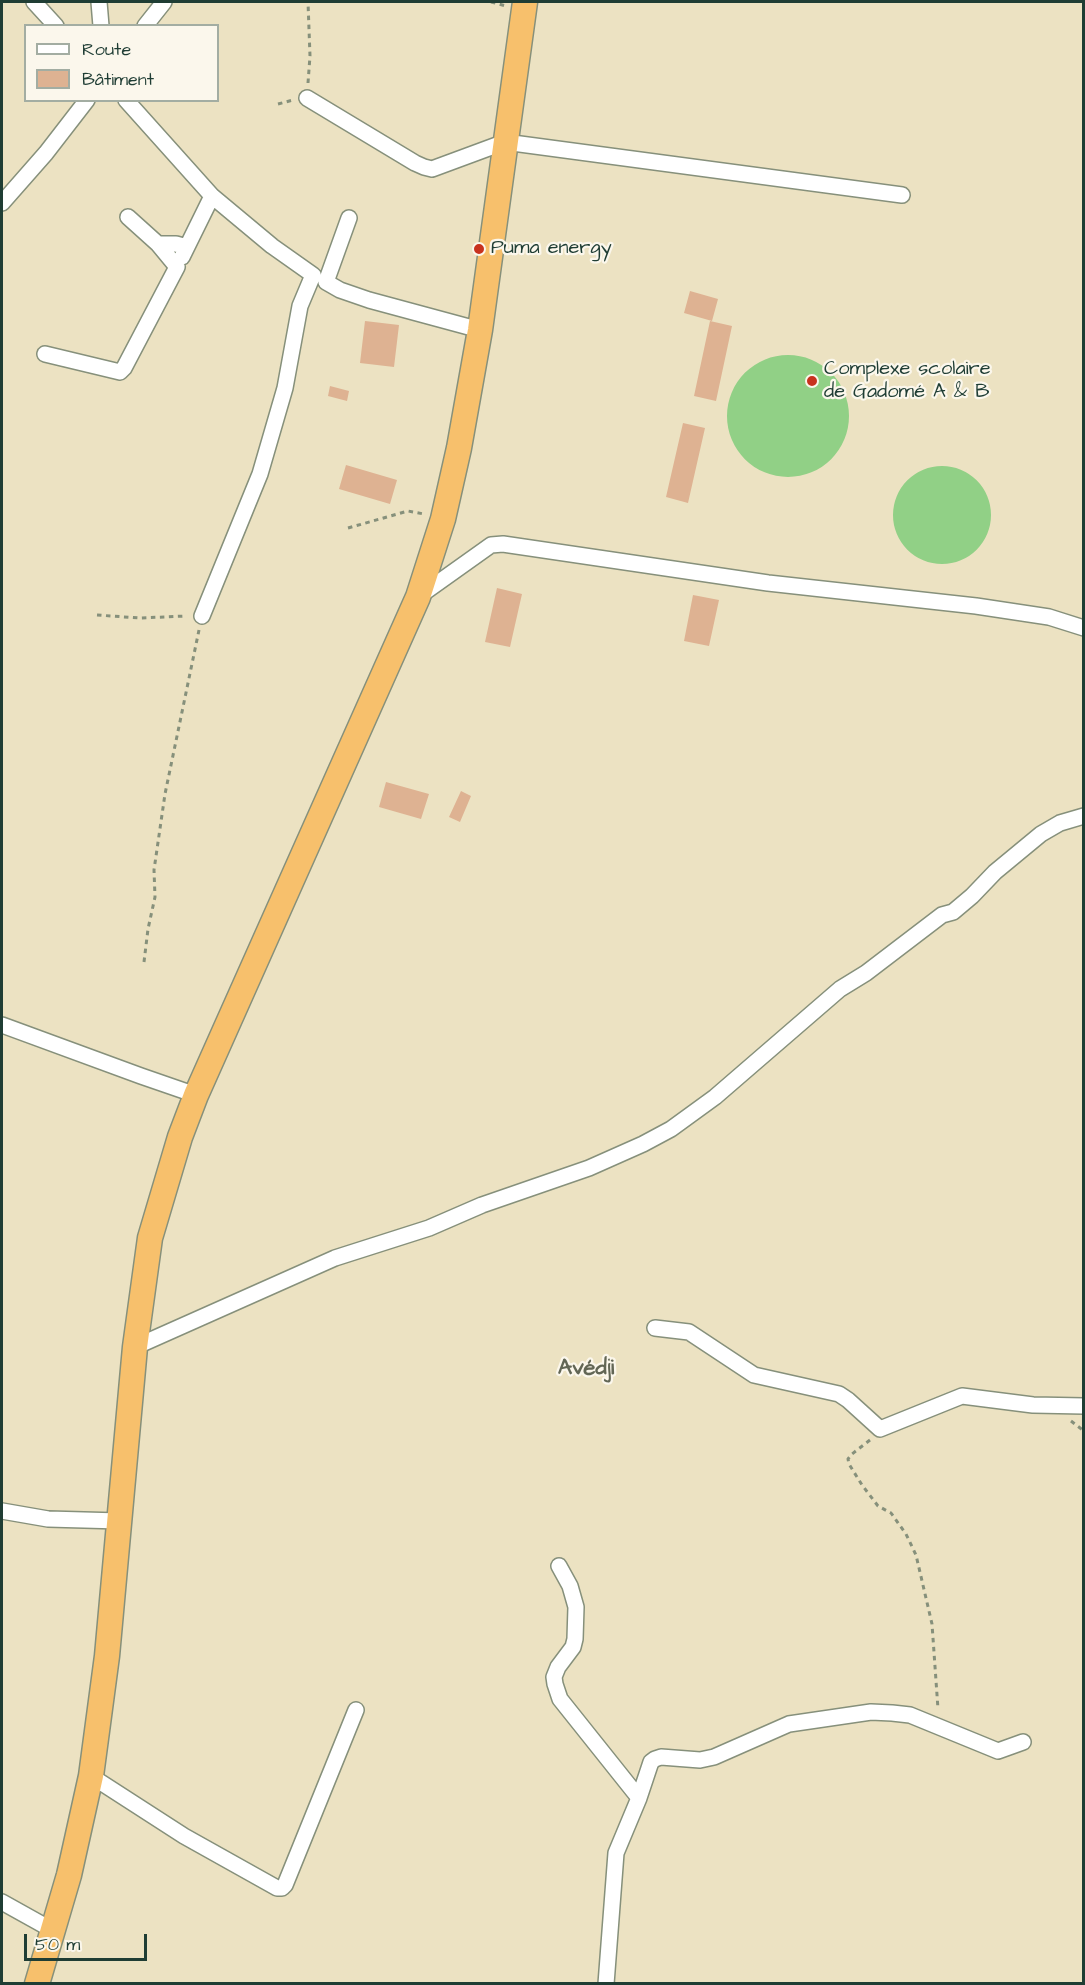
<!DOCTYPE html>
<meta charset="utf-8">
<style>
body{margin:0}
#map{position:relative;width:1085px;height:1985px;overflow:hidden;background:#ece2c2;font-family:"Architects Daughter",sans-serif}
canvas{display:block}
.frame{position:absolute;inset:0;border:3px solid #1f3d34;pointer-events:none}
.legend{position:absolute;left:24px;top:24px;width:195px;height:78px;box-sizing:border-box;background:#fbf7ec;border:2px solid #a3ada2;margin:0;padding:8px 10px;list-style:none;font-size:18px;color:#1f3d34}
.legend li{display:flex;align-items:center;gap:12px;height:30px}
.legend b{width:30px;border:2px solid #a3ada2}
.scale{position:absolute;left:24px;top:1934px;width:123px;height:27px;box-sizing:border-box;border:3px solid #1f3d34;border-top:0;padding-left:8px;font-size:18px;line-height:21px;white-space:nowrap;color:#1f3d34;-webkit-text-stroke:4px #fbf7ec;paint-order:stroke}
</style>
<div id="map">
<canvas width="1085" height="1985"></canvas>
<div class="frame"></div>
<ul class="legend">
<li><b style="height:8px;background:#fff"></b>Route</li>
<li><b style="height:16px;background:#deb292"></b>Bâtiment</li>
</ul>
<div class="scale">50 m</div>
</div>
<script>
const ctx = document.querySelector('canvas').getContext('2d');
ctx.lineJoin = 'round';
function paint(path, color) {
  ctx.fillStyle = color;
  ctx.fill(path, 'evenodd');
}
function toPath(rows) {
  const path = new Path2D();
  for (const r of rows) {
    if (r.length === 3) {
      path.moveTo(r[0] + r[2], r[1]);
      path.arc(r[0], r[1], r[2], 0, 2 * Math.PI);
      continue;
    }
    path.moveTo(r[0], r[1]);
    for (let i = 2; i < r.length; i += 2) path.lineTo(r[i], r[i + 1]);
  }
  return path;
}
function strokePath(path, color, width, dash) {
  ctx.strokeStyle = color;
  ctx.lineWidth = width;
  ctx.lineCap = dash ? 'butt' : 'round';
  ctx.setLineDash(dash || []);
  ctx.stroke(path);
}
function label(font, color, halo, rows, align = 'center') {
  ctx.font = font + ' "Architects Daughter",sans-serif';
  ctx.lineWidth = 4.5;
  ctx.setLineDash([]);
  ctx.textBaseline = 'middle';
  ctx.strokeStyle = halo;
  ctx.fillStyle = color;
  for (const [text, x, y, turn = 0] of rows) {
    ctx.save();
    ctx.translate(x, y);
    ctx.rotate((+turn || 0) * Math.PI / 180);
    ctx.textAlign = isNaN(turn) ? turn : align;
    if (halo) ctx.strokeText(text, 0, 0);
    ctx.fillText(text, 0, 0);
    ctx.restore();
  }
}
const green = toPath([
 [788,416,61],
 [942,515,49]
]);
const building = toPath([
 [690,291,718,299,712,321,684,313],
 [365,321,399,325,394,367,360,363],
 [710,321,732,326,716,401,694,396],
 [330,386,349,391,347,401,328,396],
 [683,423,705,428,688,503,666,497],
 [346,465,397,480,390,504,339,489],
 [497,588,522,594,510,647,485,642],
 [693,595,719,600,709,646,684,641],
 [386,782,429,794,421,819,379,807],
 [461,791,471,796,460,822,449,817]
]);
const path = toPath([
 [491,2,506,6],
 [308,83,310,56,308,2],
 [278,104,293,100],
 [348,528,408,511,424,514],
 [97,615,140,618,186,616],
 [144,962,148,929,155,897,154,870,165,794,199,630],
 [1071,1421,1084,1431],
 [870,1440,852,1454,848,1459,849,1464,862,1485,878,1506,891,1513,906,1534,916,1555,932,1624,938,1709]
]);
const minor = toPath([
 [34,2,56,26],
 [99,2,101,26],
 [145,26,164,2],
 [307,98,415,163,424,167,432,169,505,142,902,195],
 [126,100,212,196,182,257],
 [2,203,46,153,87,100],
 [128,217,158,244],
 [349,218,326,282,340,290,369,300,480,330],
 [45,354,120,372,124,368,177,267,158,244,176,244,187,247],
 [418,597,491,545,503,544,768,583,976,606,1049,617,1084,628],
 [202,616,260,474,285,388,300,306,313,275,272,246,212,196],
 [2,1025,141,1076,196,1095],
 [655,1328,689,1332,754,1375,839,1394,848,1400,880,1429,962,1396,1033,1405,1084,1406],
 [135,1347,335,1258,429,1228,482,1205,589,1168,643,1144,671,1129,715,1097,840,989,866,973,942,915,953,912,972,896,995,872,1041,834,1060,823,1084,816],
 [2,1511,48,1519,120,1521],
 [559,1566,570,1586,576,1607,575,1639,573,1647,558,1667,554,1677,555,1684,560,1699,639,1798,651,1762,655,1759,661,1757,700,1760,714,1757,789,1724,871,1712,892,1713,910,1715,998,1751,1023,1742],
 [91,1776,184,1836,277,1888,282,1888,285,1885,356,1710],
 [2,1902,54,1931],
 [606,1984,616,1853,639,1798]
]);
const trunk = toPath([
 [37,1984,69,1875,91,1776,107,1656,135,1347,150,1238,180,1137,196,1095,418,597,443,519,459,448,480,330,525,2]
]);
const markers = [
 [479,249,6,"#c8321e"],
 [812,381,6,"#c8321e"]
];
const poiNames = [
 ["Puma energy",491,249],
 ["Complexe scolaire",824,370],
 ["de Gadomé A & B",824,393]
];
const quarterNames = [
 ["Avédji",586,1369]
];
paint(green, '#91d086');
paint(building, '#deb292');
strokePath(minor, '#86907b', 18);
strokePath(trunk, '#86907b', 27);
strokePath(path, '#86907b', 3, [4.5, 4.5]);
strokePath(minor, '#fff', 15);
strokePath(trunk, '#f7c06c', 24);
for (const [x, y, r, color] of markers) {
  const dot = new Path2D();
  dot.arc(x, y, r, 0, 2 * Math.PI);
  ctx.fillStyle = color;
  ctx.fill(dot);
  strokePath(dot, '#fbf7ec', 2);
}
label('20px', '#1f3d34', '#fbf7ec', poiNames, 'left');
label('bold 22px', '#626655', '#fbf7ec', quarterNames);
</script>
